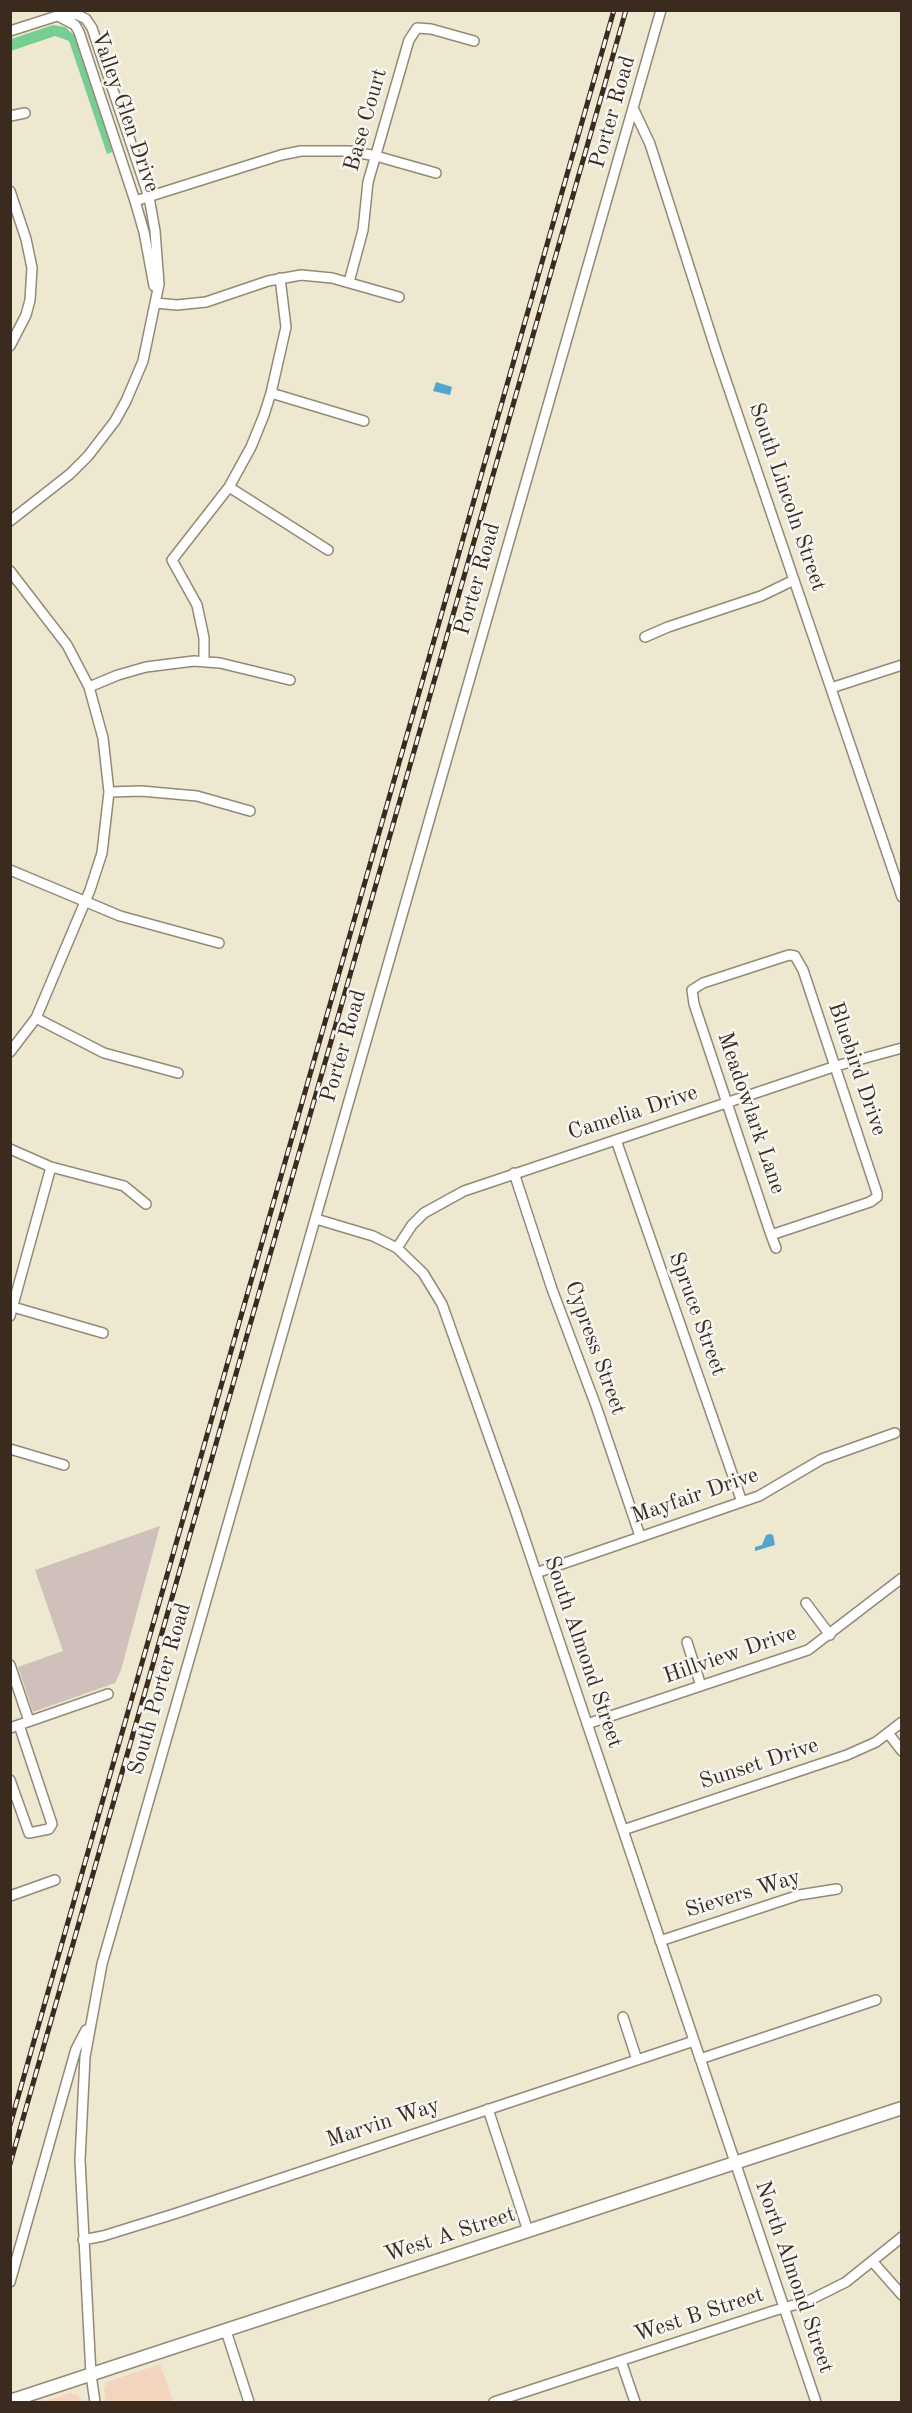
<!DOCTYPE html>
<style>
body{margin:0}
#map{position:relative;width:912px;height:2413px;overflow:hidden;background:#eee8d0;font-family:"Old Standard TT",serif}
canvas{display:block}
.frame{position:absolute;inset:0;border:12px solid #3b2a1e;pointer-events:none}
</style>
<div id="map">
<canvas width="912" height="2413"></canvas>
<div class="frame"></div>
</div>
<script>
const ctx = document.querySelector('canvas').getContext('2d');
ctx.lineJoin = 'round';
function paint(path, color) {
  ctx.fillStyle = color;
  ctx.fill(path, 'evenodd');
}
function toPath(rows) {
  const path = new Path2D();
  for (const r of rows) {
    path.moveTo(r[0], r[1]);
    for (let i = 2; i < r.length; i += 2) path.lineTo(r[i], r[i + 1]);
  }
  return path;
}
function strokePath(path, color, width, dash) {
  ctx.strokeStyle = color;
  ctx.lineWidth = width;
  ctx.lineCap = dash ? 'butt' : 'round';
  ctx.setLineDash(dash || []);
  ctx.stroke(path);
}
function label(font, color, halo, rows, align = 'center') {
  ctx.font = font + ' "Old Standard TT",serif';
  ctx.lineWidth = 5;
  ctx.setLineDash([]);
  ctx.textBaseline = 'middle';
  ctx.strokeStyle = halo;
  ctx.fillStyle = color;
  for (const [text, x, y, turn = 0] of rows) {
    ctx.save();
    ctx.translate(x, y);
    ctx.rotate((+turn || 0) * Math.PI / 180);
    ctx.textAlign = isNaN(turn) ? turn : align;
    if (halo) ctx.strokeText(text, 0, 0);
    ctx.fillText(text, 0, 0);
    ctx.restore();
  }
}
const built = toPath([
 [160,2364,173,2402,106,2402,104,2389,107,2382],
 [71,2393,78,2395,82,2402,42,2402]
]);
const industrial = toPath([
 [160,1526,121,1670,115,1683,33,1712,18,1667,63,1651,35,1570]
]);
const green = toPath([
 [53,25,65,27,75,36,111,142,112,152,107,154,69,41,55,36,11,51,11,39]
]);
const water = toPath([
 [436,382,452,387,450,395,433,391],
 [770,1534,773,1535,775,1545,755,1551,755,1547,762,1545,766,1535]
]);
const minor = toPath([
 [58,16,75,25,79,32,135,201,144,232,154,286],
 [10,31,57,16,68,14,78,15,86,19,92,28,149,197,155,231,159,284,143,361,126,401,115,421,88,456,70,474,10,521],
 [634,110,650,144,717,354,902,897],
 [10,116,25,113],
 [10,191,26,239,32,268,30,300,26,315,10,346],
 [135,201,281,155,301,151,349,151,376,156,436,173],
 [349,282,363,230,368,182,409,40,417,28,431,29,474,41],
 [156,303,177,305,206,302,268,281,301,275,332,278,399,297],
 [271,393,364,421],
 [229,487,328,550],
 [10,571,67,645,89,687,103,738,109,792,102,853,90,890,36,1018,10,1052],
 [645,637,668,627,761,596,794,580],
 [204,661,204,638,197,605,172,560,229,487,251,447,264,415,271,393,286,327,280,278],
 [89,687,118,675,146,667,194,661,220,663,290,680],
 [831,688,902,665],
 [109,792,141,791,197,796,250,811],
 [10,870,120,916,219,943],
 [36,1018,104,1053,178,1073],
 [616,1140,742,1502],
 [10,1149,51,1167,124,1186,146,1204],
 [514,1173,552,1289,596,1406,640,1536],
 [316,1219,373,1236,397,1248,423,1273,442,1304,514,1507,816,2402],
 [771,1235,870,1202,877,1197,877,1193,803,970,795,956,789,955,703,983,692,990,694,1004,771,1235,776,1248],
 [397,1248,412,1225,424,1213,464,1191,836,1066,902,1048],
 [13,1307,103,1333],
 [10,1316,51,1167],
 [10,1449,64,1465],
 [536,1573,759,1496,822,1459,895,1433],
 [806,1603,830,1635],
 [687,1642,701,1686],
 [10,1665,29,1721],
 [587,1724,808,1650,902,1578],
 [10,1728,108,1694],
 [888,1733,902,1751],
 [10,1780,29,1833,49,1829,52,1824,19,1725],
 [623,1830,847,1755,876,1742,902,1722],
 [10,1896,55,1880],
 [660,1941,799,1895,837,1889],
 [623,2017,637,2060],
 [700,2059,876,2000],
 [488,2109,528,2231],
 [83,2240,103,2236,174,2214,694,2041],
 [872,2261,902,2295],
 [10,2282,76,2049,86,2030],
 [226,2331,249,2402],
 [621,2361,635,2402],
 [95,2402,91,2375,80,2160,85,2057,102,1964,661,10],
 [494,2402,773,2311,808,2301,846,2282,902,2237]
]);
const major = toPath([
 [10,2401,902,2108]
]);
const rail = toPath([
 [10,2125,614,10],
 [10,2164,626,10]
]);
const streetNames = [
 ["Valley Glen Drive",125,112,71],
 ["Porter Road",613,112,-74],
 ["Base Court",366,120,-74],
 ["South Lincoln Street",787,497,71],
 ["Porter Road",478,579,-74],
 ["Porter Road",344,1046,-74],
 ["Bluebird Drive",857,1069,71],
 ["Camelia Drive",633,1113,-18],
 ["Meadowlark Lane",751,1113,71],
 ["Spruce Street",697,1314,70],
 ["Cypress Street",595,1348,70],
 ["Mayfair Drive",695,1496,-19],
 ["South Almond Street",583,1652,71],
 ["Hillview Drive",730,1655,-19],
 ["South Porter Road",160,1689,-74],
 ["Sunset Drive",759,1764,-18],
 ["Sievers Way",743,1894,-17],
 ["Marvin Way",383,2123,-18],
 ["West A Street",450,2235,-18],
 ["North Almond Street",794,2277,71],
 ["West B Street",699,2315,-18]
];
paint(built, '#f3d4bf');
paint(industrial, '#cfc0bb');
paint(green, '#77ce93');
paint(water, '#53a5ce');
strokePath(minor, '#948977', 12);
strokePath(major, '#948977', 15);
strokePath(minor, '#fff', 9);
strokePath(major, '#fff', 12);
strokePath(rail, '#3b2a1e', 5);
strokePath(rail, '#f6f6f2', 3, [9]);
label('22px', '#3b2a1e', '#f6f6f2', streetNames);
</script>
